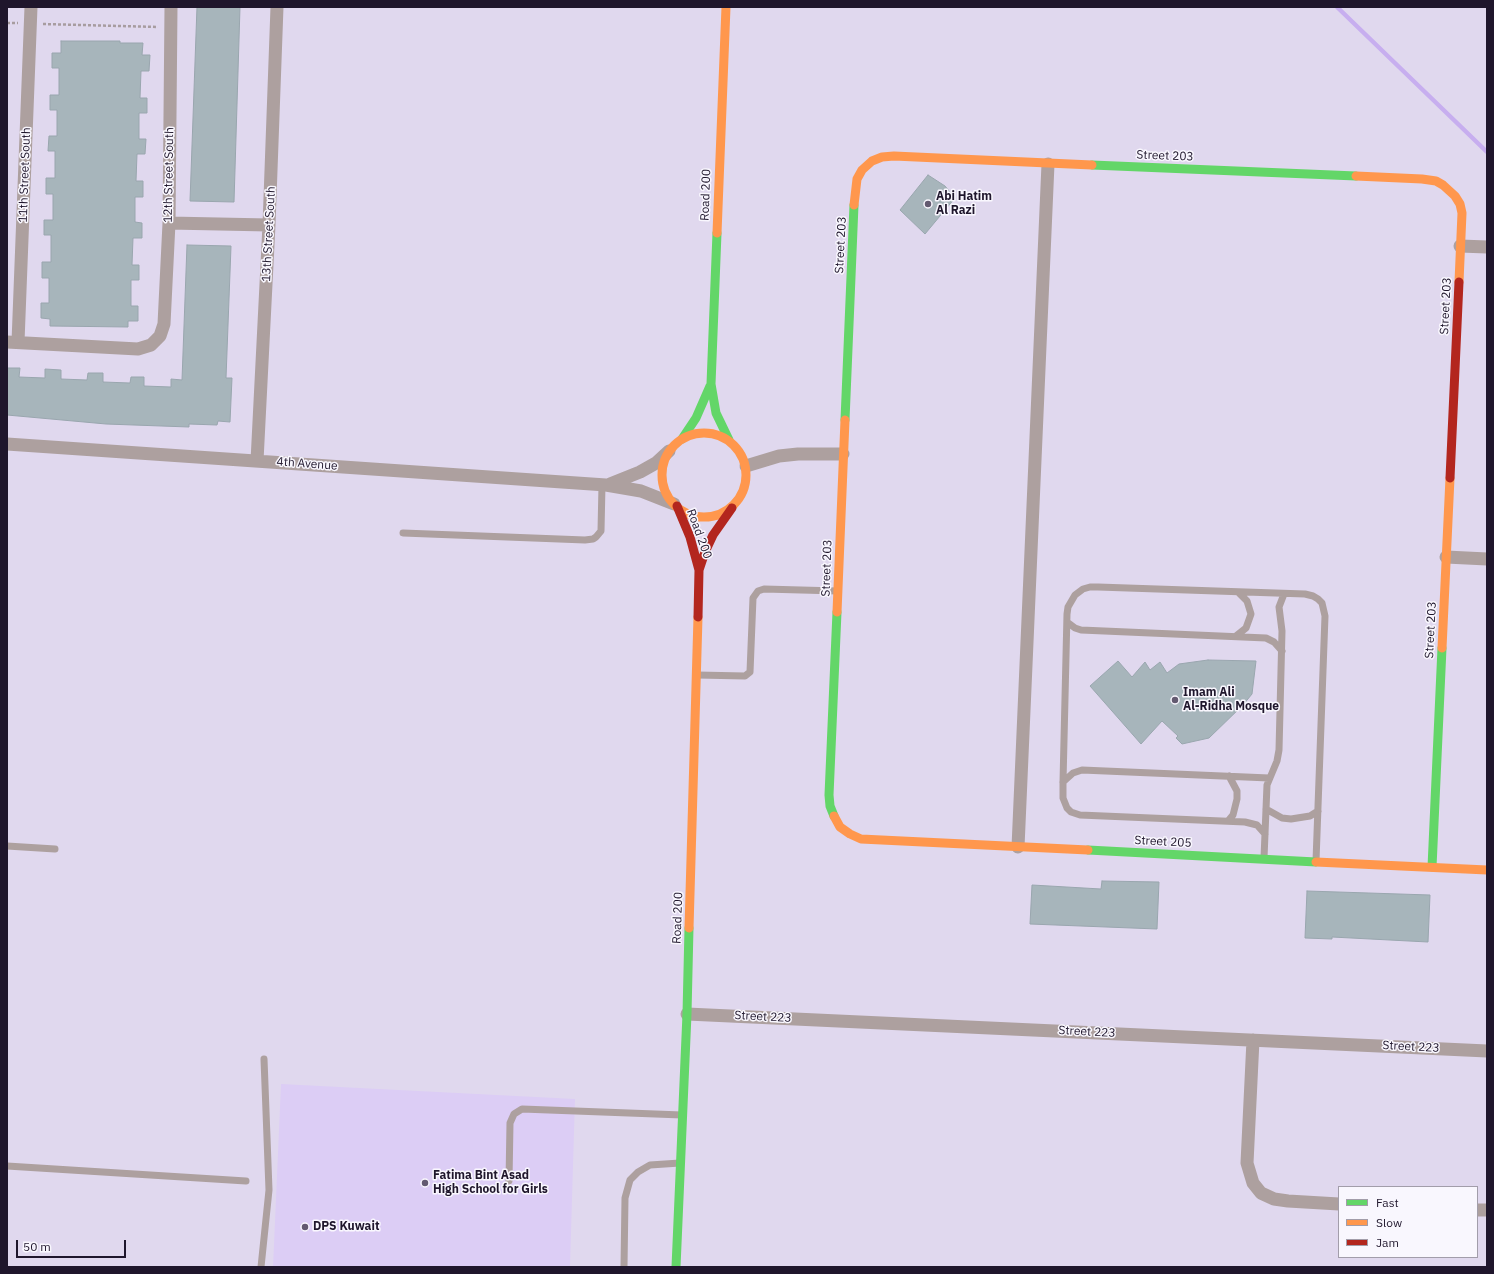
<!DOCTYPE html>
<style>
body{margin:0}
#map{position:relative;width:1494px;height:1274px;overflow:hidden;background:#e0d8ee;font-family:"IBM Plex Sans",sans-serif}
canvas{display:block}
.frame{position:absolute;inset:0;border:8px solid #1f162c;pointer-events:none}
.legend{position:absolute;left:1338px;top:1186px;width:140px;height:72px;box-sizing:border-box;background:#f9f7fe;border:1px solid #a29daa;margin:0;padding:5px 7px;list-style:none;font-size:12px;color:#1f162c}
.legend li{display:flex;align-items:center;gap:8px;height:20px}
.legend b{width:20px;border:1px solid #a29daa}
.scale{position:absolute;left:16px;top:1240px;width:110px;height:18px;box-sizing:border-box;border:2px solid #1f162c;border-top:0;padding-left:5px;font-size:12px;line-height:14px;white-space:nowrap;color:#1f162c;-webkit-text-stroke:3px #f9f7fe;paint-order:stroke}
</style>
<div id="map">
<canvas width="1494" height="1274"></canvas>
<div class="frame"></div>
<ul class="legend">
<li><b style="height:5px;background:#63d668"></b>Fast</li>
<li><b style="height:5px;background:#ff974d"></b>Slow</li>
<li><b style="height:5px;background:#b3261e"></b>Jam</li>
</ul>
<div class="scale">50 m</div>
</div>
<script>
const ctx = document.querySelector('canvas').getContext('2d');
ctx.lineJoin = 'round';
function paint(path, color) {
  ctx.fillStyle = color;
  ctx.fill(path, 'evenodd');
}
function toPath(rows) {
  const path = new Path2D();
  for (const r of rows) {
    if (r.length === 3) {
      path.moveTo(r[0] + r[2], r[1]);
      path.arc(r[0], r[1], r[2], 0, 2 * Math.PI);
      continue;
    }
    path.moveTo(r[0], r[1]);
    for (let i = 2; i < r.length; i += 2) path.lineTo(r[i], r[i + 1]);
  }
  return path;
}
function strokePath(path, color, width, dash) {
  ctx.strokeStyle = color;
  ctx.lineWidth = width;
  ctx.lineCap = dash ? 'butt' : 'round';
  ctx.setLineDash(dash || []);
  ctx.stroke(path);
}
function label(font, color, halo, rows, align = 'center') {
  ctx.font = font + ' "IBM Plex Sans",sans-serif';
  ctx.lineWidth = 3;
  ctx.setLineDash([]);
  ctx.textBaseline = 'middle';
  ctx.strokeStyle = halo;
  ctx.fillStyle = color;
  for (const [text, x, y, turn = 0] of rows) {
    ctx.save();
    ctx.translate(x, y);
    ctx.rotate((+turn || 0) * Math.PI / 180);
    ctx.textAlign = isNaN(turn) ? turn : align;
    if (halo) ctx.strokeText(text, 0, 0);
    ctx.fillText(text, 0, 0);
    ctx.restore();
  }
}
const built = toPath([
 [281,1084,575,1099,570,1267,273,1267]
]);
const stream = toPath([
 [1337,7,1487,152]
]);
const building = toPath([
 [197,7,240,7,234,202,190,201,197,7],
 [61,41,120,41,120,43,143,43,142,55,150,55,149,71,141,71,140,98,147,98,147,113,139,113,139,139,146,139,145,154,137,154,136,181,143,181,143,197,135,197,135,222,142,223,142,238,133,238,132,265,139,265,139,280,131,280,131,306,138,306,138,321,128,321,128,327,50,326,50,319,41,318,41,303,49,303,49,278,42,278,42,262,51,262,51,235,44,235,44,220,53,220,53,194,46,194,46,178,55,178,55,151,48,151,49,136,57,136,57,110,50,110,50,95,59,95,59,68,52,68,52,53,61,53,61,41],
 [928,175,945,186,955,198,925,234,900,210,928,175],
 [187,245,231,246,226,378,232,378,230,422,218,421,217,425,189,424,189,427,106,424,7,415,7,368,20,368,19,377,45,378,45,369,61,370,61,379,87,380,88,373,103,373,103,382,130,383,131,377,144,377,144,386,171,387,171,379,182,380,187,245],
 [1208,660,1256,661,1252,694,1243,705,1209,738,1182,744,1176,738,1178,736,1162,721,1141,744,1090,686,1118,661,1132,677,1145,662,1150,670,1160,662,1167,673,1179,664,1208,660],
 [1102,881,1159,882,1157,929,1030,924,1032,885,1101,889,1102,881],
 [1307,891,1430,895,1428,942,1332,937,1332,939,1305,938,1307,891]
]);
const path = toPath([
 [7,23,18,23],
 [43,24,158,27]
]);
const lane = toPath([
 [403,533,585,540,593,539,596,537,601,531,602,485],
 [1067,622,1075,628,1081,630,1266,638,1274,642,1282,651],
 [1236,636,1246,628,1251,614,1247,601,1238,592],
 [697,675,745,676,750,672,753,598,758,591,764,589,838,591],
 [1063,782,1073,773,1082,770,1269,778],
 [1266,809,1282,818,1291,819,1310,816,1318,811],
 [1228,821,1233,815,1237,799,1237,791,1229,776],
 [1265,834,1257,825,1245,822,1080,815,1071,812,1067,808,1063,798,1063,782,1067,614,1068,607,1075,595,1083,589,1090,587,1098,587,1305,594,1313,596,1318,599,1322,603,1325,616,1316,861],
 [7,846,55,849],
 [1264,858,1267,785,1277,761,1279,750,1282,631,1279,607,1284,594],
 [7,1166,246,1181],
 [509,1181,510,1123,514,1114,522,1109,682,1115],
 [261,1267,269,1190,264,1059],
 [624,1267,625,1198,630,1180,638,1172,650,1165,680,1163]
]);
const street = toPath([
 [169,223,269,225],
 [1460,246,1487,247],
 [7,342,138,349,151,345,160,336,164,324,169,223,171,7],
 [18,342,31,7],
 [7,444,606,485,641,491,674,504],
 [257,461,269,225,277,7],
 [746,466,779,456,798,454,843,454],
 [610,484,640,472,656,463,669,451],
 [1446,557,1487,559],
 [1018,847,1048,164],
 [687,1014,1487,1051],
 [1253,1040,1247,1163,1253,1183,1261,1193,1274,1199,1288,1201,1339,1204],
 [1477,1210,1487,1210]
]);
const fast = toPath([
 [1092,165,1356,176],
 [717,233,711,384,716,413,729,440],
 [845,420,854,205],
 [682,439,696,418,710,386],
 [834,816,830,806,829,795,837,612],
 [1088,850,1316,862],
 [1432,867,1442,648],
 [676,1267,687,1014,689,928]
]);
const slow = toPath([
 [1356,176,1422,179,1436,181,1443,185,1455,196,1460,204,1462,213,1459,282],
 [854,205,857,179,862,170,872,161,882,157,894,156,1092,165],
 [717,233,726,7],
 [704,475,42],
 [837,612,845,420],
 [1442,648,1450,478],
 [834,816,840,827,850,834,861,839,1088,850],
 [1316,862,1487,870],
 [689,928,698,617]
]);
const jam = toPath([
 [1450,478,1459,282],
 [677,506,690,537,699,570,698,617],
 [699,570,705,552,713,535,732,508]
]);
const markers = [
 [928,204,4,"#635a70"],
 [1175,700,4,"#635a70"],
 [425,1183,4,"#635a70"],
 [305,1227,4,"#635a70"]
];
const streetNames = [
 ["Street 203",1165,156,2],
 ["11th Street South",25,175,-88],
 ["12th Street South",169,175,-89],
 ["Road 200",706,195,-88],
 ["13th Street South",269,234,-87],
 ["Street 203",841,245,-87],
 ["Street 203",1446,306,-87],
 ["4th Avenue",307,464,4],
 ["Road 200",699,534,70],
 ["Street 203",827,568,-88],
 ["Street 203",1431,630,-87],
 ["Street 205",1163,842,3],
 ["Road 200",678,918,-88],
 ["Street 223",763,1017,3],
 ["Street 223",1087,1032,3],
 ["Street 223",1411,1047,3]
];
const poiNames = [
 ["Abi Hatim",936,197],
 ["Al Razi",936,211],
 ["Imam Ali",1183,693],
 ["Al-Ridha Mosque",1183,707],
 ["Fatima Bint Asad",433,1176],
 ["High School for Girls",433,1190],
 ["DPS Kuwait",313,1227]
];
paint(built, '#dccdf5');
strokePath(stream, '#c7aeef', 4.5);
paint(building, '#a7b5bb');
strokePath(building, '#99a6ae', 1);
strokePath(path, '#a79c9f', 2.5, [3, 2]);
strokePath(lane, '#ada09f', 7);
strokePath(street, '#ada09f', 13);
strokePath(fast, '#63d668', 9);
strokePath(slow, '#ff974d', 9);
strokePath(jam, '#b3261e', 9);
for (const [x, y, r, color] of markers) {
  const dot = new Path2D();
  dot.arc(x, y, r, 0, 2 * Math.PI);
  ctx.fillStyle = color;
  ctx.fill(dot);
  strokePath(dot, '#f9f7fe', 1.5);
}
label('12px', '#1f162c', '#f9f7fe', streetNames);
label('bold 12px', '#1f162c', '#f9f7fe', poiNames, 'left');
</script>
